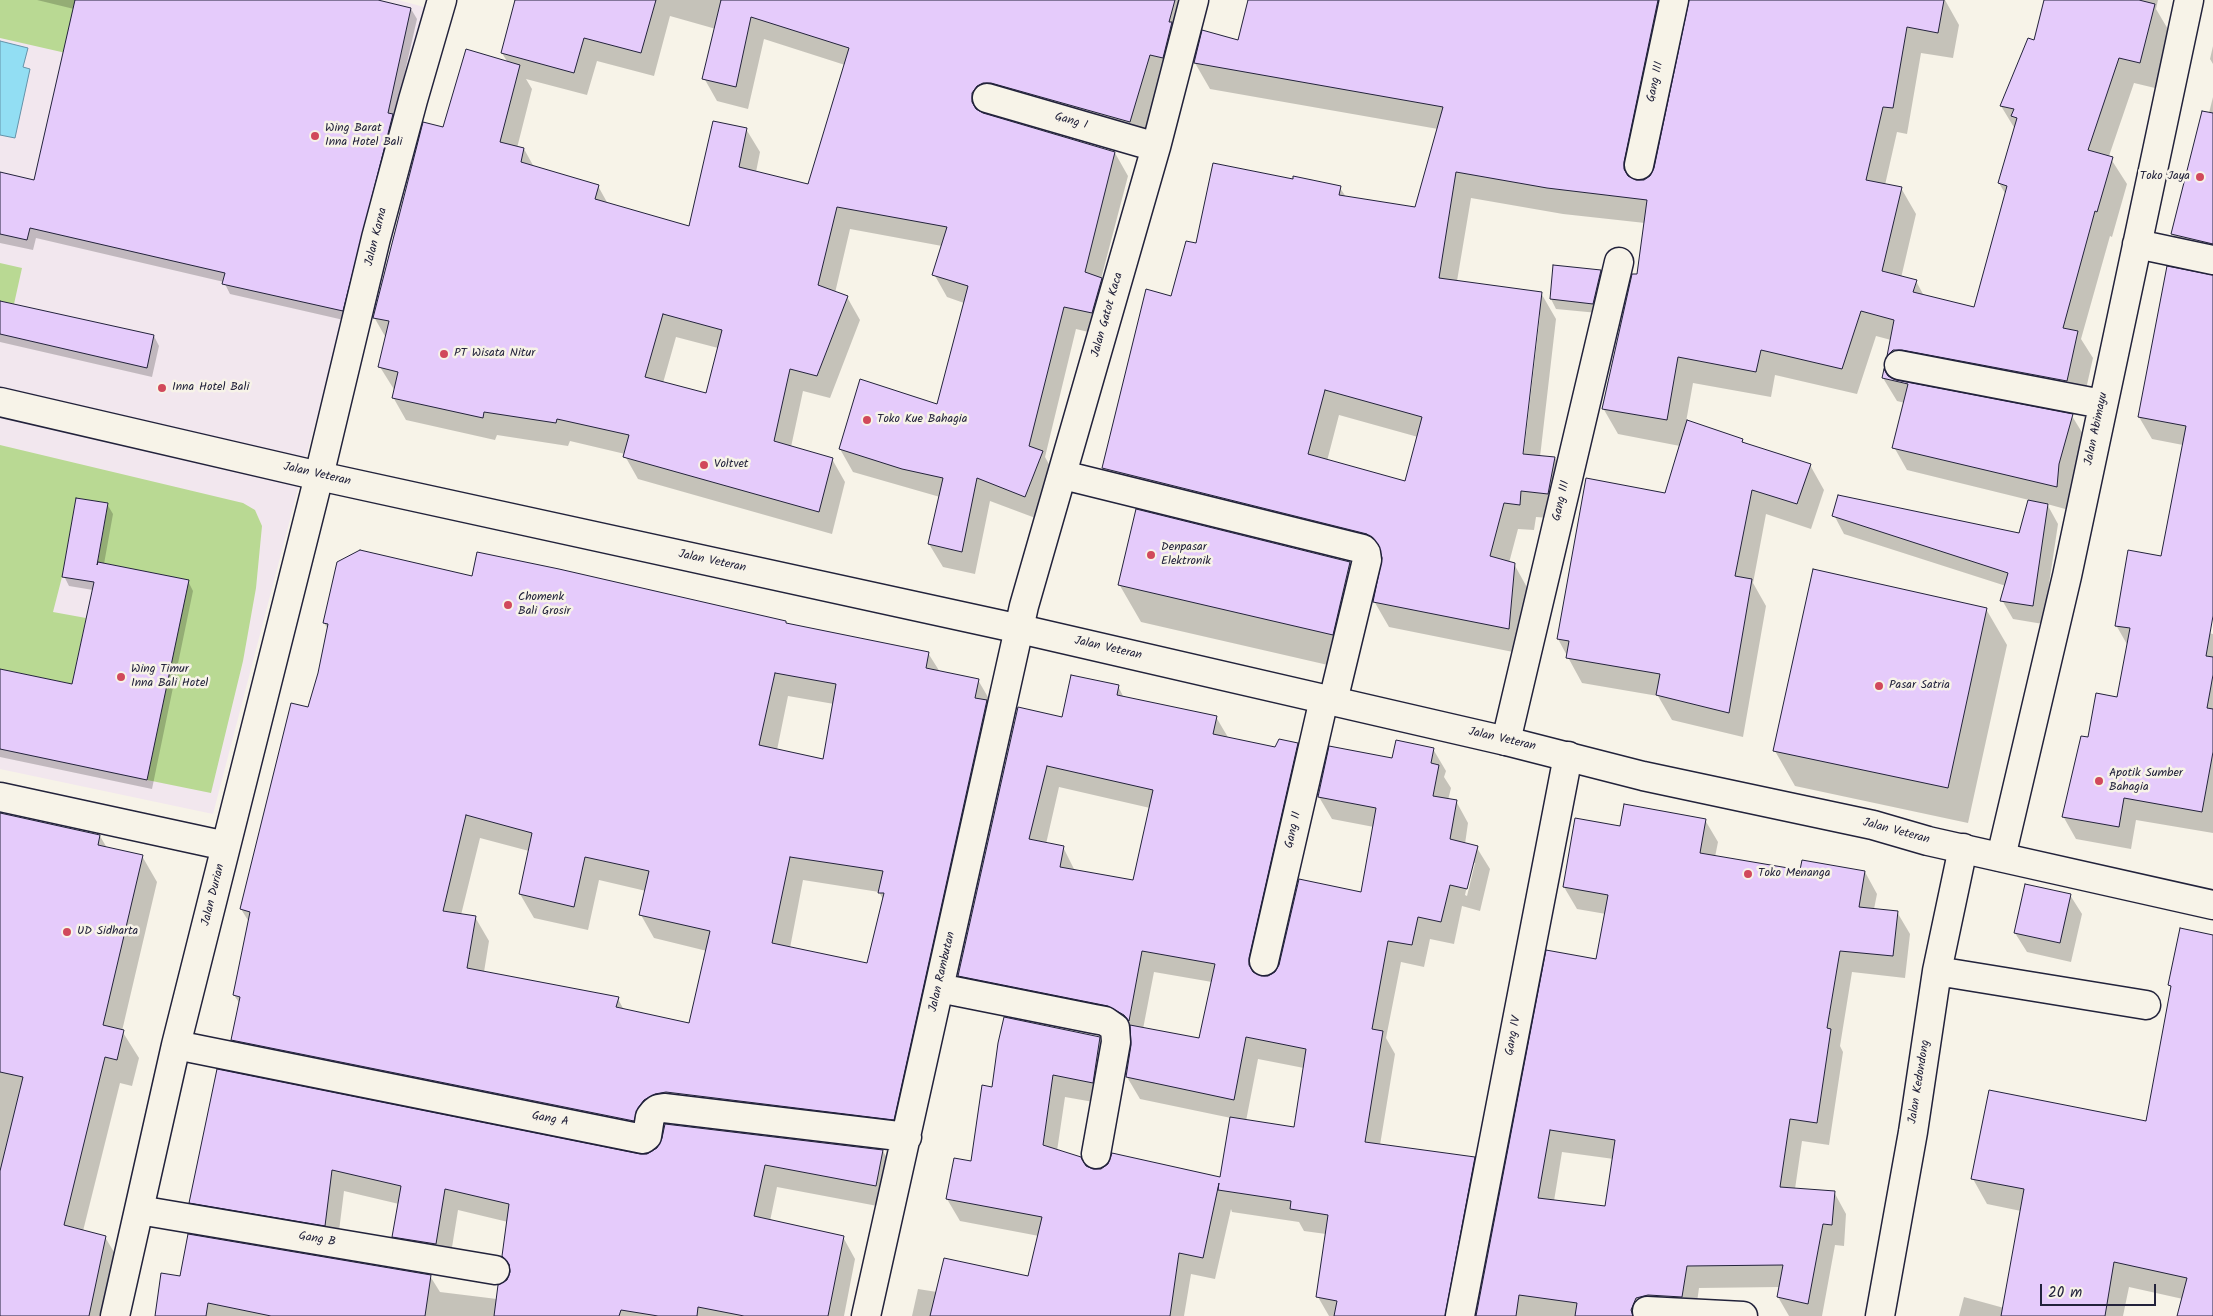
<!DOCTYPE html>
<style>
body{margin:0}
#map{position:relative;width:2213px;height:1316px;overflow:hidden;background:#f7f3e8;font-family:Kalam,sans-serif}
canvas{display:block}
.scale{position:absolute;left:2040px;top:1284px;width:116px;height:22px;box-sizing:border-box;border:2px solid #22223b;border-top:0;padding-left:6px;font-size:15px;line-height:18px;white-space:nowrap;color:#22223b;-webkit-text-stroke:4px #f7f3e8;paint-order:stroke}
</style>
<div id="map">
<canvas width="2213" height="1316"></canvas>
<div class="scale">20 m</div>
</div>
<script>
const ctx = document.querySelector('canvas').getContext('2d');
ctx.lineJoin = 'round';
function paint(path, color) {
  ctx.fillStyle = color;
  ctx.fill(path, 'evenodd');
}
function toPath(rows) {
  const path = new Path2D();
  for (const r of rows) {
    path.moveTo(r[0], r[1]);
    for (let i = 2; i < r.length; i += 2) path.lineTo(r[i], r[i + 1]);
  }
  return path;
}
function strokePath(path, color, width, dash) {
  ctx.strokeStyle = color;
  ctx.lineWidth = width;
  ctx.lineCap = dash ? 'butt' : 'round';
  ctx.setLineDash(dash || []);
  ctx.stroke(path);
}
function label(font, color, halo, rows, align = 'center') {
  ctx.font = font + ' Kalam,sans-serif';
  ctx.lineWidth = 5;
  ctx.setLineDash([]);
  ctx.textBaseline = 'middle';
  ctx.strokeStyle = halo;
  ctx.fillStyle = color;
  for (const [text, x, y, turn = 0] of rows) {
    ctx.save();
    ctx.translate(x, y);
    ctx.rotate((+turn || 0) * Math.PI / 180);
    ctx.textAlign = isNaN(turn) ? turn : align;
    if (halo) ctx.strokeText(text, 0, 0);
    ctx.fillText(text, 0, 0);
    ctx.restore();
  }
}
const built = toPath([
 [0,0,398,0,424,7,213,814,0,769]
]);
const green = toPath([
 [0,0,74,0,89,3,79,56,0,38],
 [0,263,22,268,14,304,0,301],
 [0,445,243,503,255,510,262,526,256,588,243,661,211,793,147,780,188,580,98,562,108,503,76,498,62,577,53,612,86,618,72,684,0,669]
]);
const water = toPath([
 [0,41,28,48,23,67,30,69,15,138,0,135,0,41]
]);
const shadow = toPath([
 [37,0,372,0,411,9,417,19,348,321,230,294,224,282,36,238,33,250,0,243,0,173,35,181,74,9],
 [517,0,1195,0,1143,144,989,109,986,115,1115,153,1128,176,1101,279,1115,302,1105,336,1076,329,1045,457,1055,475,1038,519,990,501,975,574,943,567,929,544,940,497,853,472,840,449,938,406,964,303,947,297,934,274,942,246,850,229,835,293,847,297,860,320,830,398,803,391,791,447,832,459,845,482,832,534,638,479,625,456,625,454,570,441,568,446,497,435,495,440,406,420,393,397,395,391,380,367,386,338,374,317,444,129,508,63,502,53],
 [670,16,716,29,704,78,717,101,748,109,764,39,845,65,809,185,756,172,760,152,746,129,690,227,608,204,598,186,534,167,524,149,517,148,532,89,526,79,587,95,597,61,654,76],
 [676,337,718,348,707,395,663,383],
 [1249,0,1945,0,1959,25,1953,58,1921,53,1907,134,1897,132,1885,185,1901,188,1916,214,1901,278,1916,281,1924,296,1975,308,2006,195,1999,183,2015,129,2001,106,2035,42,2045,0,2158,0,2156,9,2169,31,2155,88,2134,83,2109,156,2127,184,2112,237,2110,236,2081,339,2093,358,2082,407,1908,376,1903,381,1888,355,1891,340,1876,336,1857,394,1775,375,1771,397,1693,383,1686,422,1742,440,1744,444,1810,465,1824,490,1811,529,1766,514,1753,583,1766,606,1743,737,1672,720,1658,696,1582,683,1558,639,1666,494,1680,446,1618,434,1603,408,1638,276,1645,223,1563,214,1471,198,1457,281,1541,293,1556,319,1540,457,1555,458,1570,484,1563,519,1536,517,1534,530,1518,529,1509,563,1514,564,1529,591,1523,654,1389,627,1374,601,1383,560,1118,494,1103,468,1147,291,1172,297,1196,245,1294,181,1340,188,1346,197,1416,208,1438,129,1210,89,1195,63,1239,41],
 [1685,11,1689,11,1655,169,1651,177,1640,181,1673,23],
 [1538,315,1540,315,1523,460,1521,460],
 [1339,415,1418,437,1406,482,1327,461],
 [2213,46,2213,64,2210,59],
 [2213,97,2213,264,2185,256,2172,233,2204,133],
 [1554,267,1600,272,1606,281,1598,313,1556,309,1551,299],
 [2213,276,2213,597,2188,629,2213,634,2213,833,2136,820,2131,849,2076,839,2063,816,2089,739,2118,699,2128,646,2116,625,2162,558,2183,445,2152,439,2139,417],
 [0,302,154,336,159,346,152,377,0,342],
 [1883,378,2072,416,2086,439,2069,510,2047,504,2058,524,2043,624,2013,619,2002,600,2006,586,1844,534,1834,515,2020,534,2029,500,1907,470,1894,447,1905,403,1897,401],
 [107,504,113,514,104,564,188,581,193,591,152,789,0,757,0,670,73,686,93,590,69,586,64,576],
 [1350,563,1371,600,1354,671,1141,622,1119,584],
 [472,578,787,625,928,653,940,672,978,680,992,704,907,1143,680,1116,658,1124,651,1132,247,1064,233,1040,240,1004,234,995,249,922,241,909,319,673,328,629,324,623],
 [788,696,834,704,824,760,777,750],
 [480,838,529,851,520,894,534,918,588,930,599,880,646,891,641,915,654,938,707,951,690,1025,624,1010,618,999,484,972,489,941,475,917,461,915],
 [803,880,879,892,884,901,868,965,790,948],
 [1986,609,2007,645,1968,823,1795,786,1775,751],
 [1118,686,1124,698,1216,717,1229,739,1276,749,1297,744,1310,766,1261,978,1268,977,1276,973,1362,893,1374,827,1332,819,1319,797,1393,759,1433,749,1446,771,1444,777,1451,788,1448,800,1456,801,1468,823,1465,844,1477,848,1490,869,1480,911,1462,906,1454,944,1430,939,1424,967,1401,962,1386,1038,1395,1054,1380,1145,1474,1158,1487,1180,1460,1316,1329,1316,1318,1297,1326,1234,1304,1231,1299,1222,1232,1212,1231,1209,1215,1279,1191,1274,1184,1316,912,1316,918,1289,937,1292,1029,1278,1039,1236,960,1221,947,1199,972,1163,993,1088,1099,1038,1112,1060,1105,1104,1065,1097,1057,1151,1093,1170,1222,1178,1231,1118,1140,1099,1127,1077,1133,1045,1132,1034,1121,1027,972,998,959,976,1063,719],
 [1059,787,1150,808,1134,882,1075,871,1063,847,1046,844],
 [1472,863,1475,863,1467,896,1465,895],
 [1154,972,1212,982,1200,1040,1143,1029],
 [1258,1059,1304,1068,1295,1128,1246,1121],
 [0,817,100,836,107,848,142,856,157,882,122,1031,139,1058,132,1086,120,1083,83,1231,105,1237,121,1264,110,1316,0,1316],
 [1705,820,1718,842,1715,857,1801,871,1865,872,1877,894,1874,909,1897,912,1910,934,1905,978,1852,972,1840,1046,1843,1052,1829,1145,1802,1141,1795,1189,1834,1192,1846,1214,1844,1246,1835,1245,1822,1316,1789,1316,1778,1297,1780,1287,1699,1288,1695,1316,1477,1316,1597,960,1606,914,1577,909,1564,887,1621,827],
 [1562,1152,1614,1159,1606,1208,1554,1201],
 [2070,895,2082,914,2071,962,2027,952,2015,933],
 [2213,936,2213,1316,2178,1316,2183,1299,2129,1287,2123,1316,1959,1316,1964,1297,2004,1308,2021,1211,1987,1204,1973,1179,2147,1122,2172,989,2170,985],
 [218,1071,640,1156,883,1151,895,1173,888,1208,777,1187,770,1221,843,1237,855,1259,844,1316,156,1316,181,1277,430,1276,440,1292,497,1299,508,1281,511,1270,503,1256,508,1222,458,1210,449,1266,406,1259,393,1237,399,1204,344,1191,337,1247,203,1224,190,1202]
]);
const building = toPath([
 [75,0,378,0,411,8,388,113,393,114,343,311,222,284,225,273,30,228,27,240,0,234,0,172,34,180,75,0],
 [515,0,656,0,641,53,584,38,574,73,501,53,515,0],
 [721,0,1175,0,1169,22,1172,22,1163,58,1150,55,1130,122,991,83,983,83,977,86,972,93,972,102,976,109,983,113,1115,152,1085,272,1102,278,1092,313,1064,307,1029,446,1043,451,1025,497,977,478,962,552,928,544,943,478,902,469,839,449,860,379,937,404,968,286,932,275,947,227,837,207,818,285,848,296,817,376,790,369,774,441,833,458,819,512,623,457,629,435,557,419,556,423,484,412,483,418,392,398,398,372,378,367,389,321,373,318,423,122,443,127,466,49,520,65,500,142,524,148,521,162,599,185,595,199,689,226,713,121,747,128,739,167,808,184,849,48,751,17,736,87,702,79,721,0],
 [663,314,722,330,706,393,645,377,663,314],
 [1248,0,1658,0,1624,162,1624,169,1628,176,1636,180,1644,180,1650,176,1654,168,1689,0,1944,0,1938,33,1907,27,1893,108,1883,107,1866,180,1902,187,1882,271,1917,280,1913,292,1974,307,2007,186,1998,183,2017,118,2011,116,2014,109,2000,106,2028,38,2034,40,2044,0,2139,0,2155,4,2140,63,2119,58,2088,150,2113,157,2097,212,2095,211,2063,328,2078,331,2067,381,1902,350,1893,350,1887,356,1894,320,1861,311,1842,369,1761,350,1756,372,1678,357,1667,420,1602,409,1632,274,1637,274,1647,200,1547,188,1456,172,1439,278,1542,292,1523,454,1555,457,1548,494,1521,491,1520,505,1504,503,1490,556,1515,563,1509,629,1373,602,1382,558,1378,544,1367,534,1102,468,1146,289,1171,296,1186,241,1196,243,1213,163,1293,179,1293,176,1341,186,1339,195,1415,207,1443,107,1194,63,1202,30,1238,40,1248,0],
 [1325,390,1422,417,1405,481,1308,454,1325,390],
 [2202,111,2213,113,2213,244,2171,234,2202,111],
 [1553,265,1601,270,1593,304,1550,299,1553,265],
 [2167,266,2213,275,2213,616,2206,656,2213,657,2213,675,2207,708,2213,709,2213,752,2202,812,2124,798,2119,827,2062,817,2081,736,2088,737,2096,693,2117,697,2130,628,2115,626,2128,550,2161,556,2186,426,2138,417,2167,266],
 [0,301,154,335,147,368,0,334,0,301],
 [1884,369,1888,376,1896,380,2073,414,2059,464,2057,487,1892,448,1908,384,1882,378,1884,369],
 [1687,420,1743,439,1742,442,1811,464,1797,504,1752,490,1735,576,1752,579,1729,713,1656,695,1660,674,1566,658,1569,641,1557,639,1586,478,1665,493,1687,420],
 [1838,495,2019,533,2028,500,2048,504,2033,606,2000,601,2008,573,1832,516,1838,495],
 [76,498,108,503,97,565,98,562,189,580,147,780,0,749,0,669,72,684,94,582,62,577,76,498],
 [1136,509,1350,562,1333,635,1118,585,1136,509],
 [360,550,472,576,477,552,559,569,786,621,786,623,929,652,926,668,979,679,975,698,987,700,894,1120,666,1092,655,1094,644,1100,638,1108,634,1121,231,1040,240,997,233,995,250,912,240,909,291,703,308,707,318,673,328,624,323,623,337,562,360,550],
 [775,673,836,684,823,759,759,745,775,673],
 [466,815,532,833,519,894,574,907,585,857,649,871,639,915,710,931,689,1023,616,1007,619,997,467,968,476,916,443,911,466,815],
 [790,857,883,871,878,893,884,893,867,963,772,943,790,857],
 [1813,569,1987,608,1948,788,1773,751,1813,569],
 [1071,675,1119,685,1117,695,1217,716,1213,734,1275,747,1279,739,1298,743,1249,958,1249,965,1253,972,1261,976,1268,976,1275,972,1279,965,1299,879,1361,892,1376,808,1318,797,1329,746,1392,758,1396,740,1434,748,1431,763,1439,765,1433,796,1457,800,1450,839,1478,846,1467,889,1450,885,1441,922,1418,917,1412,945,1388,941,1372,1029,1383,1031,1365,1142,1475,1157,1445,1316,1334,1316,1337,1301,1316,1297,1328,1215,1290,1209,1291,1201,1218,1190,1219,1183,1203,1258,1179,1253,1170,1316,930,1316,944,1258,1028,1276,1042,1217,946,1199,954,1158,971,1161,982,1085,992,1087,998,1043,1004,1017,1100,1037,1093,1083,1053,1075,1043,1145,1081,1157,1086,1166,1093,1169,1101,1169,1108,1164,1112,1153,1220,1177,1230,1117,1294,1127,1306,1049,1246,1037,1234,1100,1126,1077,1131,1045,1130,1025,1199,1038,1215,964,1142,951,1129,1021,1124,1015,1108,1006,958,976,1018,707,1062,717,1071,675],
 [1047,766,1153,790,1133,880,1060,867,1064,846,1029,839,1047,766],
 [1624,804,1706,819,1700,853,1800,870,1802,860,1865,871,1859,907,1898,911,1893,956,1840,951,1827,1028,1831,1029,1817,1123,1790,1119,1780,1187,1835,1191,1832,1225,1823,1224,1808,1304,1777,1297,1783,1265,1687,1266,1682,1297,1648,1295,1636,1298,1631,1310,1633,1316,1575,1316,1577,1303,1519,1295,1516,1316,1476,1316,1546,950,1596,959,1608,895,1563,887,1575,818,1620,826,1624,804],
 [1550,1130,1615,1140,1605,1206,1538,1198,1550,1130],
 [0,813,100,835,98,845,143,855,103,1025,124,1030,117,1060,105,1057,64,1225,106,1236,89,1316,0,1316,0,1171,23,1077,0,1072,0,813],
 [2025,884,2071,894,2060,943,2014,933,2025,884],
 [2180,928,2213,935,2213,1316,2177,1316,2187,1278,2114,1262,2105,1316,2001,1316,2024,1189,1971,1179,1989,1090,2146,1121,2171,986,2168,985,2180,928],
 [217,1069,640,1154,647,1154,657,1148,662,1138,665,1124,883,1150,876,1186,765,1165,754,1216,844,1236,828,1316,744,1316,698,1307,697,1316,658,1316,621,1310,619,1316,494,1316,498,1285,507,1280,510,1272,509,1264,502,1256,509,1204,445,1189,436,1244,392,1237,401,1186,332,1170,325,1226,189,1203,217,1069],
 [188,1234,431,1275,425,1316,271,1316,208,1303,206,1316,155,1316,161,1273,180,1276,188,1234]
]);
const minor = toPath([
 [987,98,1156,147],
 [1639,165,1674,0],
 [2137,244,2213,260],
 [1899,365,2102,404],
 [1063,475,1363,549,1366,553,1367,560,1333,701],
 [1506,741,1619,262],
 [0,797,226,846],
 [2001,857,2067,576,2189,0],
 [1264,961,1324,699],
 [1937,971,2146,1005],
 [939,988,1094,1019,1105,1021,1115,1028,1116,1042,1096,1154],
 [176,1045,643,1139,647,1136,650,1117,654,1112,658,1109,664,1108,907,1137],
 [139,1210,495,1270],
 [1647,1311,1743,1316],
 [115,1316,176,1045,319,476,376,238,413,100,442,0],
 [866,1316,1024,606,1156,147,1194,0],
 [1460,1316,1568,756],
 [1880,1316,1913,1132,1937,971,1963,848]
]);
const major = toPath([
 [0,402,319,476,1020,629,1506,741,1643,776,1873,825,1928,841,2213,905]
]);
const markers = [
 [315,136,5,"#d1495b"],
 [2200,177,5,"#d1495b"],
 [444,354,5,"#d1495b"],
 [162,388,5,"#d1495b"],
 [867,420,5,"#d1495b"],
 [704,465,5,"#d1495b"],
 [1151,555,5,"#d1495b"],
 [508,605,5,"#d1495b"],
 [121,677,5,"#d1495b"],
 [1879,686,5,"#d1495b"],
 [2099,781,5,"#d1495b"],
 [1748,874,5,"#d1495b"],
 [67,932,5,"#d1495b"]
];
const streetNames = [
 ["Gang III",1656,82,-78],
 ["Gang I",1071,122,16],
 ["Jalan Karna",377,237,-76],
 ["Jalan Gatot Kaca",1108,315,-74],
 ["Jalan Abimayu",2097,429,-78],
 ["Jalan Veteran",317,475,13],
 ["Gang III",1562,501,-77],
 ["Jalan Veteran",712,562,12],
 ["Jalan Veteran",1108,649,13],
 ["Jalan Veteran",1502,740,13],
 ["Gang II",1294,830,-77],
 ["Jalan Veteran",1896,832,15],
 ["Jalan Durian",214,895,-76],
 ["Jalan Rambutan",943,972,-77],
 ["Gang IV",1514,1036,-79],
 ["Jalan Kedondong",1920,1082,-81],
 ["Gang A",550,1120,11],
 ["Gang B",317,1240,10]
];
const poiNames = [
 ["Wing Barat",325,129],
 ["Inna Hotel Bali",325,143],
 ["Toko Jaya",2190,177,"right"],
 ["PT Wisata Nitur",454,354],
 ["Inna Hotel Bali",172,388],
 ["Toko Kue Bahagia",877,420],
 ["Voltvet",714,465],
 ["Denpasar",1161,548],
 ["Elektronik",1161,562],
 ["Chomenk",518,598],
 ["Bali Grosir",518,612],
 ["Wing Timur",131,670],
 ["Inna Bali Hotel",131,684],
 ["Pasar Satria",1889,686],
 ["Apotik Sumber",2109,774],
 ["Bahagia",2109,788],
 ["Toko Menanga",1758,874],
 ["UD Sidharta",77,932]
];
paint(built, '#f2e7ee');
paint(green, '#b9d993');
paint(water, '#92def3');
strokePath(water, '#6593a9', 1);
paint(shadow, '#0003');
paint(building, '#e5cbfb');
strokePath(building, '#22223b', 1);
strokePath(minor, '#22223b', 31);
strokePath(major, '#22223b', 31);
strokePath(minor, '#f7f3e8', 28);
strokePath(major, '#f7f3e8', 28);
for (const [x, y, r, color] of markers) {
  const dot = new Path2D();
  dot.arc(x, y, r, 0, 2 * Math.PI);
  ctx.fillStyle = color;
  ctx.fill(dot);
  strokePath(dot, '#f7f3e8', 2);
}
label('12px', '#22223b', '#f7f3e8', streetNames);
label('12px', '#22223b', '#f7f3e8', poiNames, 'left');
</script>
